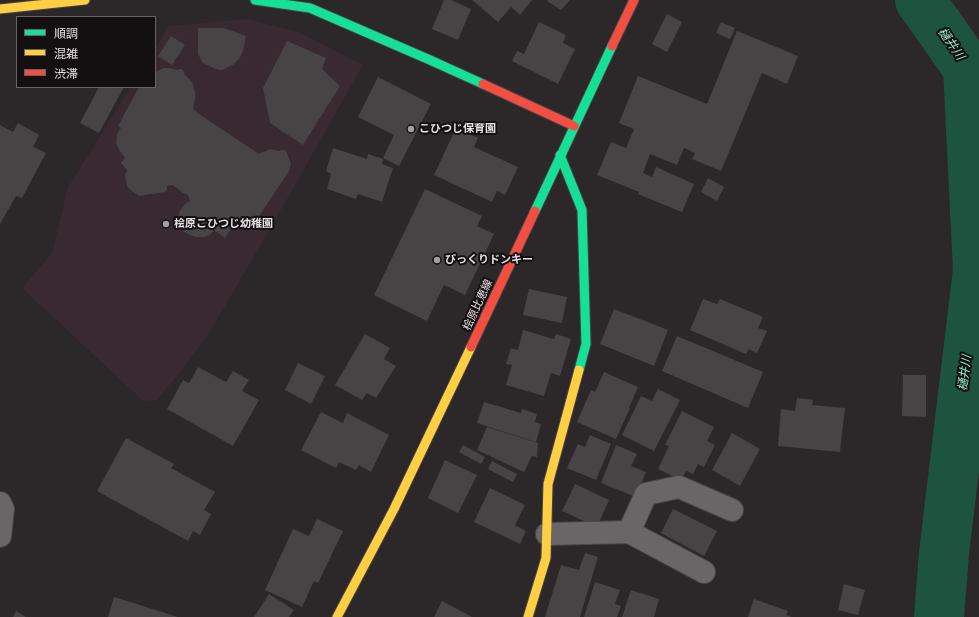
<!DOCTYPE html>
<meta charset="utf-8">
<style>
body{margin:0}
#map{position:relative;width:979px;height:617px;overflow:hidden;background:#2c2729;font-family:Rubik,"Noto Sans JP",sans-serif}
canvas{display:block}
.legend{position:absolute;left:16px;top:16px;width:140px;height:72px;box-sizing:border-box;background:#140f11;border:1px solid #686264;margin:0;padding:5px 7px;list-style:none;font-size:12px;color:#e6dee1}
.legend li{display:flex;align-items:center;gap:8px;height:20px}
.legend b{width:20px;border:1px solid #686264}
</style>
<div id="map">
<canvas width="979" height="617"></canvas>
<ul class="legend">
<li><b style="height:5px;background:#16e098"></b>順調</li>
<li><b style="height:5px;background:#ffcf43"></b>混雑</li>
<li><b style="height:5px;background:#f24e42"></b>渋滞</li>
</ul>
</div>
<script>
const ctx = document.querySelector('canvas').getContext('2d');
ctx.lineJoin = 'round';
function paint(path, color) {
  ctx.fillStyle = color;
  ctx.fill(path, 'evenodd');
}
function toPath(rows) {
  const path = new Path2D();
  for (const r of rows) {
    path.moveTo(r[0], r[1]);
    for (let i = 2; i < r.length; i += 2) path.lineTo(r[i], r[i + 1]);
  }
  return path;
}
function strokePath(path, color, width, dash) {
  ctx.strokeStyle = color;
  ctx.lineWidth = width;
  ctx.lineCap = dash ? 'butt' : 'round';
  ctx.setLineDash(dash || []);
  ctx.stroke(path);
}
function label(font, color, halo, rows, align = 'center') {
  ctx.font = font + ' Rubik,"Noto Sans JP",sans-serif';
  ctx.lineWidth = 4;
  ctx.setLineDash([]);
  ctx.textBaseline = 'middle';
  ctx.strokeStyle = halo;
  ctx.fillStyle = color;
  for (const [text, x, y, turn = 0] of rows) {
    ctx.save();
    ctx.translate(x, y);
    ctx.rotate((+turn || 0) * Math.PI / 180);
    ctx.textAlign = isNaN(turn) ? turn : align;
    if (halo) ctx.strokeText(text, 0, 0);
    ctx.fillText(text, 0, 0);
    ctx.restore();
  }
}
const built = toPath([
 [248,19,299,32,363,65,289,196,210,332,178,375,157,400,143,401,22,288,52,253,68,187,131,87,155,87,155,49,169,26]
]);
const river = toPath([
 [920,0,968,68,978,270,944,553,939,617]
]);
const building = toPath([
 [444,0,451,0,471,9,458,40,432,29],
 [472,0,532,0,520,15,511,7,498,22],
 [548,0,570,0,561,10,547,1],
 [667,14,682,22,667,52,652,44],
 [539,22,566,35,563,43,575,49,558,84,512,61,517,51,524,54],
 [721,22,735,28,730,39,716,33],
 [198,28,224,28,246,36,243,51,239,59,234,64,222,70,216,69,203,63,198,54],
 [737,31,798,56,787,84,762,73,721,171,692,159,695,153,684,148,677,165,650,154,643,173,652,177,656,167,694,184,682,212,638,194,639,192,597,175,611,142,626,148,634,129,619,123,638,76,707,104],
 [171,36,185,45,172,65,158,56],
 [287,41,326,58,322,69,340,86,303,145,270,123,263,88],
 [164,68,169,68,177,70,180,69,182,69,184,72,184,74,192,82,195,92,195,100,193,109,199,114,259,154,270,149,279,151,282,150,285,150,287,153,291,164,289,171,253,225,249,228,244,229,232,227,225,238,214,230,210,235,205,237,196,237,190,235,184,232,180,227,178,221,179,213,181,209,185,204,190,201,188,195,183,193,173,185,167,186,167,190,165,192,139,196,133,192,127,186,125,176,127,170,121,163,125,158,120,151,116,143,117,134,121,128,118,126,139,87,155,87,155,72],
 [378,77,431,104,399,166,383,158,394,135,358,117],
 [99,87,124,87,99,133,80,123],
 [18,123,39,135,33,147,46,153,22,198,16,196,0,224,0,125,13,132],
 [456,128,478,138,474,147,518,167,505,195,497,191,492,202,434,175],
 [333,148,367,159,368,154,383,159,382,164,393,168,382,202,358,194,356,199,327,189,331,174,326,171],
 [708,178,724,187,717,201,701,192],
 [425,189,482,216,477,226,494,234,465,295,444,285,427,321,374,295],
 [529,289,567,297,562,323,523,315],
 [703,299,717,304,720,299,763,317,758,328,767,331,757,353,749,349,746,354,690,330],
 [614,309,668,330,654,366,600,344],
 [523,330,554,339,556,334,571,339,560,376,551,373,544,396,506,385,512,365,506,364,511,348,518,350],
 [365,334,390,348,384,359,396,366,376,398,367,393,362,400,335,385],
 [677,336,763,372,748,408,662,371],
 [298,363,325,376,311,404,285,390],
 [198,367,226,382,233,371,249,380,242,391,259,400,233,446,167,409,183,380,189,383],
 [604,372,638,387,629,408,630,408,616,439,577,422,591,390,595,392],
 [903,375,926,375,926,417,902,416],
 [658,389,680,400,654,451,622,435,641,396,652,401],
 [797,398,813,400,812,405,845,408,840,452,778,446,781,409,795,411],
 [484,402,521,413,522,409,537,414,535,422,541,424,536,442,477,423],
 [682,411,714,427,707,441,715,445,704,467,698,464,693,474,686,471,681,480,658,469,669,446,665,445],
 [321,412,343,423,347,413,389,435,371,472,359,465,356,470,339,462,336,468,301,450],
 [487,427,538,443,537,457,532,456,524,472,477,450],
 [732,433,760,449,740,486,712,470],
 [590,435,611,444,596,480,567,468,578,444,585,447],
 [126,438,174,464,171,468,215,492,204,510,211,514,200,535,193,531,188,541,97,491],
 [463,445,485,457,481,464,459,452],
 [616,445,637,454,631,466,646,472,636,497,601,483],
 [445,460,477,475,458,513,428,498],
 [492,461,517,474,513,482,488,469],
 [575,484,609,500,597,527,562,511],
 [490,488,525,505,515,525,526,531,520,544,474,522],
 [673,509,717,531,704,556,661,533],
 [317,519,343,531,318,583,314,581,302,607,265,590,293,529,309,536],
 [585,553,598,557,580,617,545,617,561,565,579,570],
 [595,582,620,590,615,604,621,606,617,617,584,617],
 [844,584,865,590,858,615,838,610],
 [631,590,659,599,654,617,622,617],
 [269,594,294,610,289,617,254,617],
 [114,597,178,617,108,617],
 [754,599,788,611,786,615,792,617,748,617],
 [442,601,472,617,434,617],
 [16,611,26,617,13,617]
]);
const street = toPath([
 [0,503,3,509,0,536],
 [629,532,646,494,679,487,732,510],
 [547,534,629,532,704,572]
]);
const fast = toPath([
 [255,0,310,8,430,60,483,84],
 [560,155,582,210,586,344,579,370],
 [535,211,612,46]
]);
const slow = toPath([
 [0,9,85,0],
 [337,617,394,509,471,347],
 [528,617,546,558,548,484,579,370]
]);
const jam = toPath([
 [612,46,634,0],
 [483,84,574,126],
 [471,347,535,211]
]);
const markers = [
 [411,129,4,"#a59ea1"],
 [166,224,4,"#a59ea1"],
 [437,260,4,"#a59ea1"]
];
const poiNames = [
 ["こひつじ保育園",419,129],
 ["桧原こひつじ幼稚園",174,224],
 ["びっくりドンキー",445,260]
];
const streetNames = [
 ["桧原比恵線",478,305,-65]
];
const waterNames = [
 ["樋井川",951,44,55],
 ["樋井川",965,373,-83]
];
paint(built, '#392930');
strokePath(river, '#1d5440', 50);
paint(building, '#484345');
strokePath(street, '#4b4547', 24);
strokePath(fast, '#4b4547', 11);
strokePath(slow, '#4b4547', 11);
strokePath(jam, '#4b4547', 11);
strokePath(street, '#6a6567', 22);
strokePath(fast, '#16e098', 9);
strokePath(slow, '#ffcf43', 9);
strokePath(jam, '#f24e42', 9);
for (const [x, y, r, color] of markers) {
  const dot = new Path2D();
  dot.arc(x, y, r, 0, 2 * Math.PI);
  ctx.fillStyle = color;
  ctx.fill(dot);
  strokePath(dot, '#140f11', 1.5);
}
label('bold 11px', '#e6dee1', '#140f11', poiNames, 'left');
label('11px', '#e6dee1', '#140f11', streetNames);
label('italic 12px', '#96f1cb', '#140f11', waterNames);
</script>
